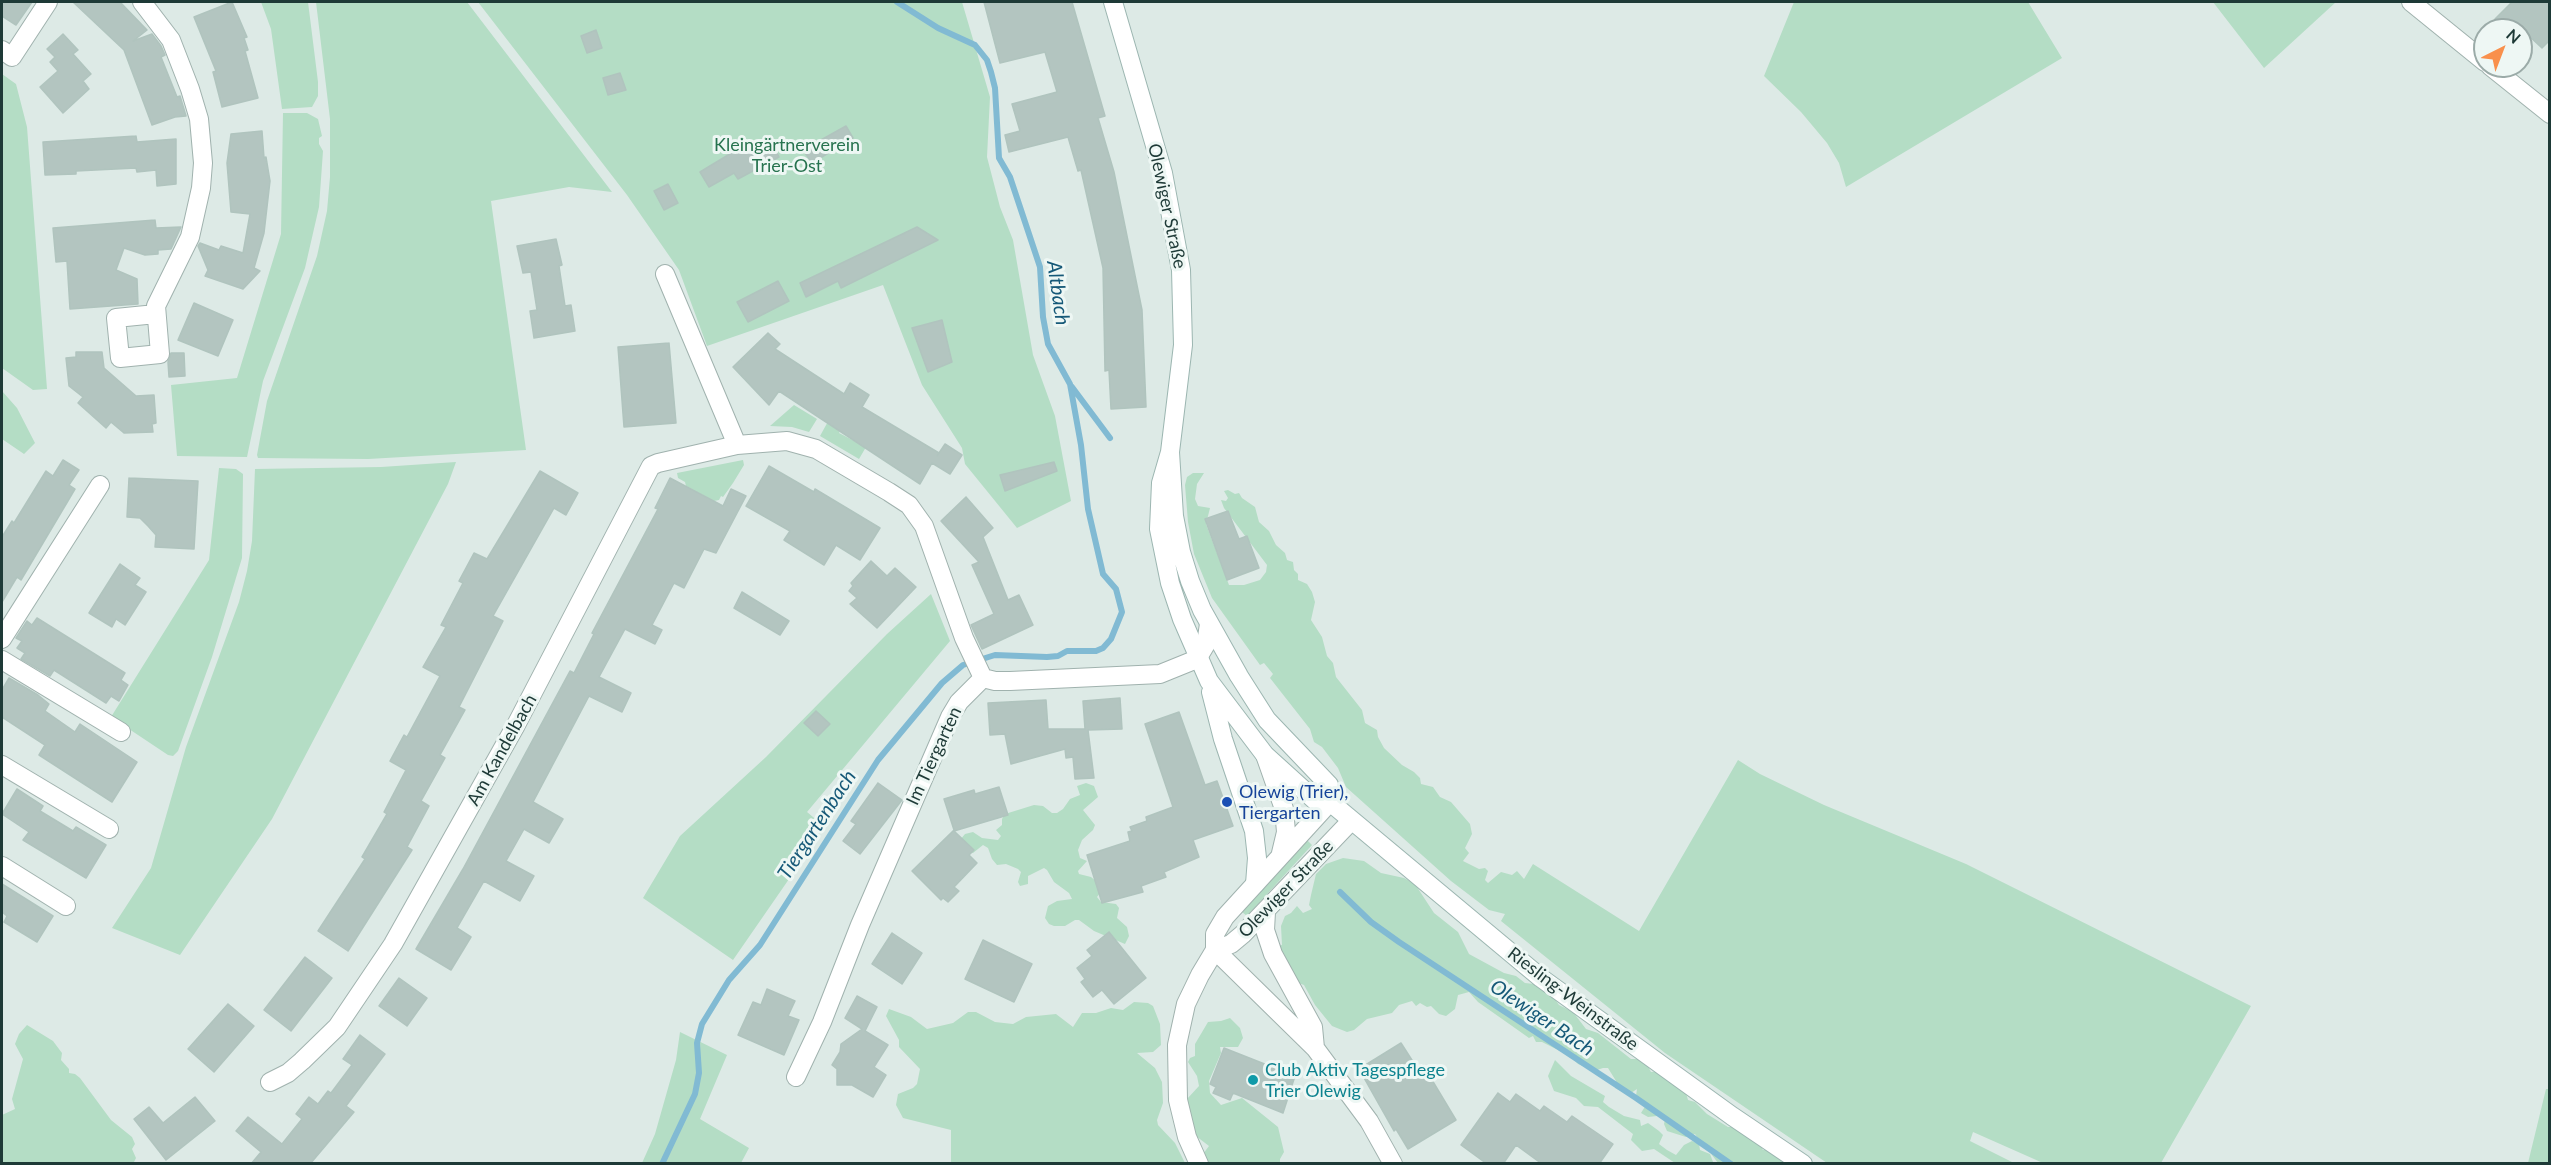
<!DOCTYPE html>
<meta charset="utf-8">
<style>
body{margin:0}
#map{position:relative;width:2551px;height:1165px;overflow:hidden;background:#ddeae6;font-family:Lato,sans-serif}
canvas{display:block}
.frame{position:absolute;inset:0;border:3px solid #1e3a37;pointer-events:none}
.north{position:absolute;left:2473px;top:18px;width:60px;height:60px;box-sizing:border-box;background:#eef7f4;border:2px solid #9baba8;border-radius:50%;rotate:42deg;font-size:16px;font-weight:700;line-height:24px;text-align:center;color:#1e3a37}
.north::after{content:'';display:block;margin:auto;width:21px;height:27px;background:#f9904c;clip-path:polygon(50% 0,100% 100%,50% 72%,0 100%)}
</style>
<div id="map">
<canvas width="2551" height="1165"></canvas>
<div class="frame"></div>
<div class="north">N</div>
</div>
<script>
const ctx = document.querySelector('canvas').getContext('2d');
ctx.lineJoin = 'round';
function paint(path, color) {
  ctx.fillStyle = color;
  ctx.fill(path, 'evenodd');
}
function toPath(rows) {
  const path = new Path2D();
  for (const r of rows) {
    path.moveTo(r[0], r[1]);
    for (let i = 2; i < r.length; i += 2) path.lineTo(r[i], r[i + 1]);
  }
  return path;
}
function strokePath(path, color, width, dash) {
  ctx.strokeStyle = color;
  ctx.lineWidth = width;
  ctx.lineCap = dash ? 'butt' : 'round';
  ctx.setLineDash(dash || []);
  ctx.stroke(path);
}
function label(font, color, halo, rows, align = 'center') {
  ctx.font = font + ' Lato,sans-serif';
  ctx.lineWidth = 6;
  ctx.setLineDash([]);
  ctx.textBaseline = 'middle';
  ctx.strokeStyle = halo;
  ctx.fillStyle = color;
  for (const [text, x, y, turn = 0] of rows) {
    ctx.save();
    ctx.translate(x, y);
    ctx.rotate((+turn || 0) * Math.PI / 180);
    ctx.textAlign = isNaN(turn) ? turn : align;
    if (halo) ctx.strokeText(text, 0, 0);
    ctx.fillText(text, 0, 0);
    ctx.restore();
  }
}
const green = toPath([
 [261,2,308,2,318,82,318,96,312,107,282,109,271,29],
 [316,2,467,2,612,192,569,187,491,201,526,450,368,459,258,458,257,455,267,401,317,256,327,211,330,177,330,119],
 [478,2,962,2,990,97,987,157,1000,207,1013,240,1033,355,1055,416,1071,501,1017,528,965,464,962,448,922,385,883,285,707,346,679,270,627,195],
 [1794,2,2028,2,2062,58,1846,187,1839,163,1827,143,1801,112,1764,76],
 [2213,2,2336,2,2264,68],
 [2,74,16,84,27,127,47,389,33,390,2,368],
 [283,113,307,113,318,119,322,136,319,138,319,144,323,151,319,207,305,268,263,381,247,457,177,456,171,385,237,378,281,234],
 [2,391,17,408,35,443,24,454,2,439],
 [841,398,843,425,839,433,866,447,859,459,820,436],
 [794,405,817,419,809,432,792,427,770,426],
 [743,460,744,465,733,483,723,497,721,496,719,500,714,501,686,486,685,482,678,478,677,473],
 [456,462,448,484,272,819,180,955,112,928,151,868,186,747,239,602,247,571,252,541,255,469,381,467],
 [219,468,236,469,243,474,242,558,212,657,178,751,173,756,168,755,111,717,209,560],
 [1193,473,1204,473,1197,484,1195,499,1198,506,1210,508,1206,524,1229,585,1244,585,1260,580,1266,572,1267,565,1224,508,1221,500,1226,501,1228,498,1224,491,1228,490,1235,494,1239,493,1242,498,1255,507,1259,522,1269,531,1276,545,1285,553,1287,560,1293,562,1294,570,1298,574,1298,580,1307,584,1312,592,1315,602,1311,620,1322,637,1327,656,1333,663,1336,677,1362,710,1365,723,1377,730,1378,737,1384,748,1402,765,1414,772,1420,778,1421,784,1433,787,1440,797,1451,802,1470,824,1472,834,1465,848,1469,853,1463,861,1479,869,1485,868,1488,871,1485,880,1488,883,1501,872,1512,875,1517,871,1524,879,1533,864,1639,931,1738,760,1760,774,1824,805,1966,864,2251,1006,2161,1163,2043,1163,1973,1132,1970,1141,2014,1163,1827,1163,1665,1053,1501,921,1505,914,1489,910,1451,881,1346,787,1338,768,1322,747,1314,742,1310,729,1270,678,1273,674,1264,663,1260,665,1212,598,1194,554,1188,522,1185,485,1187,477],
 [931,594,950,641,807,812,825,827,733,960,643,898,680,836,766,757,887,634],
 [1086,783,1094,786,1098,797,1083,810,1095,825,1093,830,1082,840,1078,850,1080,858,1087,861,1078,871,1079,874,1091,877,1104,888,1097,897,1101,902,1116,904,1119,908,1117,918,1127,927,1129,936,1125,944,1094,931,1079,920,1075,920,1065,926,1054,926,1049,924,1045,918,1048,906,1057,901,1072,899,1069,893,1054,882,1047,870,1044,868,1028,876,1028,884,1020,886,1018,882,1021,872,1018,869,1006,864,997,865,992,859,988,848,983,845,973,853,968,852,960,840,965,834,973,832,982,838,998,840,1001,836,996,830,1002,825,1002,819,1005,814,1034,805,1043,806,1052,813,1057,813,1063,809,1070,799,1080,795,1077,786],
 [1307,840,1312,845,1247,916,1242,912],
 [1343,858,1364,861,1381,873,1404,878,1415,884,1434,913,1458,932,1469,954,1504,973,1516,976,1525,983,1534,984,1552,995,1559,1005,1573,1012,1586,1029,1598,1033,1631,1059,1644,1059,1651,1072,1663,1071,1684,1086,1688,1100,1695,1102,1707,1114,1728,1127,1735,1127,1760,1145,1763,1150,1770,1150,1788,1163,1718,1163,1709,1151,1712,1147,1703,1146,1695,1134,1686,1137,1667,1131,1664,1124,1666,1115,1648,1117,1641,1113,1646,1105,1639,1101,1636,1096,1637,1089,1628,1095,1615,1088,1616,1081,1608,1068,1603,1068,1594,1071,1578,1064,1570,1056,1542,1042,1536,1042,1533,1036,1529,1038,1522,1033,1478,1002,1469,992,1458,995,1455,1009,1446,1016,1439,1014,1431,1006,1427,1007,1420,1003,1416,1006,1412,1001,1399,1005,1392,1013,1367,1019,1354,1030,1347,1032,1332,1026,1315,1005,1304,985,1293,981,1277,946,1282,945,1281,926,1285,916,1291,913,1297,906,1303,913,1312,909,1309,905,1311,895,1316,874,1326,864],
 [1134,1002,1148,1003,1153,1006,1160,1024,1161,1045,1153,1052,1137,1053,1155,1068,1162,1082,1163,1103,1157,1120,1158,1125,1175,1143,1185,1163,951,1163,951,1130,903,1118,896,1105,898,1094,913,1088,917,1084,920,1069,899,1047,899,1040,886,1016,889,1009,911,1017,927,1029,953,1023,968,1012,976,1012,995,1022,1013,1024,1026,1017,1056,1014,1073,1027,1082,1013,1096,1013,1111,1008,1123,1010],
 [1230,1018,1240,1028,1243,1038,1238,1047,1220,1047,1221,1053,1209,1081,1210,1093,1221,1105,1242,1098,1278,1127,1284,1152,1280,1159,1280,1163,1212,1164,1206,1160,1203,1154,1209,1146,1192,1133,1187,1099,1199,1086,1197,1076,1188,1062,1190,1058,1195,1056,1195,1044,1208,1022,1221,1021],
 [27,1025,53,1041,62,1053,61,1060,69,1069,69,1073,75,1074,80,1078,111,1120,132,1137,135,1144,132,1149,136,1158,134,1162,2,1163,2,1115,15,1109,12,1099,23,1059,15,1044,19,1034],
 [680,1032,727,1055,700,1119,749,1148,741,1163,642,1163,655,1134,676,1060],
 [1555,1060,1571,1076,1605,1096,1603,1102,1609,1107,1624,1116,1640,1120,1641,1126,1648,1123,1659,1131,1663,1135,1659,1144,1667,1150,1676,1155,1684,1145,1692,1141,1699,1144,1700,1150,1710,1154,1713,1162,1675,1163,1654,1149,1642,1151,1631,1140,1633,1134,1598,1107,1584,1106,1576,1098,1554,1091,1548,1076],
 [2546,1089,2550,1089,2549,1163,2528,1163]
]);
const stream = toPath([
 [1072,387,1110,438],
 [1340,892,1371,922,1399,942,1636,1098,1731,1164],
 [662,1164,695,1094,699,1073,697,1043,702,1024,729,980,760,945,878,760,942,683,963,665,995,655,1047,657,1058,656,1067,651,1096,651,1103,648,1111,639,1122,612,1116,589,1103,574,1088,509,1081,445,1070,384,1048,344,1043,317,1040,267,1010,177,999,158,995,88,991,72,987,60,975,45,938,28,897,2]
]);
const building = toPath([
 [2,2,32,2,16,25,2,16,2,2],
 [73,2,120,2,147,30,133,41,152,34,161,46,165,55,161,57,177,97,180,96,186,116,175,117,152,125,124,50,73,2],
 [232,2,247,37,244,38,248,50,245,51,258,98,222,107,213,72,216,71,194,17,232,2],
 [984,2,1072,2,1105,116,1098,118,1114,172,1142,310,1146,407,1111,409,1109,370,1105,371,1103,268,1081,170,1078,171,1068,137,1009,152,1005,135,1020,131,1012,104,1057,92,1045,52,1000,63,984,2],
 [2512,2,2550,2,2550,40,2542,48,2515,23,2507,30,2495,19,2512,2],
 [596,30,602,48,587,53,581,36,596,30],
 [63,34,78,50,73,54,91,74,83,81,89,89,63,113,40,87,58,71,50,62,55,57,47,49,63,34],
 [620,73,626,90,608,95,603,78,620,73],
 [846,126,853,138,812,163,803,150,846,126],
 [262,131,264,158,266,157,270,181,264,233,254,268,260,271,243,289,205,276,208,270,198,246,200,243,219,250,221,246,243,253,250,214,231,212,227,163,231,134,262,131],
 [136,136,137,142,176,139,176,184,157,186,156,170,137,172,136,168,76,171,76,174,45,175,43,142,136,136],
 [770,138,779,157,738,179,734,173,709,187,700,172,738,149,740,153,770,138],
 [668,184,678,203,664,210,654,191,668,184],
 [155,220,156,228,181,227,171,249,158,250,158,254,145,255,124,248,116,270,137,279,138,304,70,309,67,261,56,262,53,228,155,220],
 [917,227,938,240,841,288,838,281,806,297,800,283,917,227],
 [556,239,562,265,559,266,565,306,571,305,575,331,534,338,530,311,537,310,531,272,523,273,517,246,556,239],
 [778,281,789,301,748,322,737,302,778,281],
 [194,303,233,320,218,356,178,340,194,303],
 [942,320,952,362,928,372,912,328,942,320],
 [768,333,780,344,775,349,844,394,850,383,869,395,862,407,939,453,937,456,945,444,962,455,950,474,932,463,920,484,779,391,769,405,733,367,768,333],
 [669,343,676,423,624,427,618,347,669,343],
 [76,352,102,352,104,368,136,396,154,395,156,423,152,424,153,432,124,433,111,422,106,428,78,403,83,397,69,386,66,358,76,357,76,352],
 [171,353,184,353,185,376,169,377,168,362,171,353],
 [63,460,79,470,69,485,75,489,21,580,17,577,2,602,2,537,12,521,14,523,46,471,53,476,63,460],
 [1054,462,1057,471,1005,491,1000,475,1054,462],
 [769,466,814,492,815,489,880,528,860,560,836,545,824,565,784,540,790,531,746,506,769,466],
 [540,471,578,493,566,515,554,508,493,616,503,621,459,707,465,710,440,755,445,758,421,801,429,806,407,847,412,850,348,951,318,931,365,859,362,857,387,814,384,812,406,770,390,761,404,735,407,737,440,676,423,667,446,627,441,625,463,583,459,581,474,553,487,559,540,471],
 [129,478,198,481,194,549,155,547,156,535,148,526,140,518,127,517,129,478],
 [670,478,723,506,731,489,746,496,716,553,704,549,684,588,674,583,652,625,662,630,655,644,625,629,599,677,631,693,622,712,589,696,533,802,563,819,549,843,524,829,506,861,534,876,520,901,484,881,457,928,471,937,451,970,416,949,463,869,570,671,574,673,594,634,592,633,658,509,655,508,670,478],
 [966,497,993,528,983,537,1008,600,1019,595,1033,625,982,649,971,625,994,614,972,565,979,562,941,521,966,497],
 [1228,511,1239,539,1247,536,1259,568,1227,580,1205,519,1228,511],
 [871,561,887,576,895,568,916,587,877,628,850,604,857,598,849,591,853,586,851,583,871,561],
 [120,564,140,578,135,585,146,592,125,625,116,619,112,627,89,613,120,564],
 [742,592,789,621,780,635,734,608,742,592],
 [37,618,125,673,121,680,128,685,119,701,111,696,106,703,54,670,50,676,21,659,25,653,17,648,22,641,16,638,27,621,32,625,37,618],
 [9,678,38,695,49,704,45,711,75,732,80,724,137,762,112,802,39,755,45,745,2,717,2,690,9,678],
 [1120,698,1122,729,1088,730,1094,778,1075,779,1073,757,1066,758,1065,749,1011,764,1005,734,990,735,988,703,1046,700,1048,729,1085,729,1083,701,1120,698],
 [816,711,830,724,818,736,804,723,816,711],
 [1179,712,1205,785,1217,781,1233,826,1193,840,1199,857,1164,872,1166,877,1141,886,1143,892,1102,903,1087,855,1130,841,1128,832,1132,831,1130,827,1147,821,1146,817,1173,807,1145,724,1179,712],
 [878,783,902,800,860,854,843,841,856,824,851,821,878,783],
 [999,787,1008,815,954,831,974,850,969,855,977,863,954,887,959,891,948,902,943,898,941,900,912,871,954,830,944,799,974,790,975,794,999,787],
 [17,789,43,806,40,811,73,831,76,827,106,845,86,878,23,840,29,832,2,814,17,789],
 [2,884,53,916,37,942,4,922,7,916,2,912,2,884],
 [1109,932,1146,978,1114,1004,1102,990,1093,997,1081,982,1085,979,1077,968,1092,956,1087,950,1109,932],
 [892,933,922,953,902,984,872,964,892,933],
 [983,940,1032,964,1014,1002,965,979,983,940],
 [305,957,332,978,291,1031,264,1010,305,957],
 [399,978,427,998,407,1026,379,1006,399,978],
 [767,989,795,1001,788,1016,799,1020,784,1055,738,1035,753,1002,761,1005,767,989],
 [857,996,877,1007,865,1031,888,1045,874,1067,886,1075,873,1097,852,1085,837,1085,837,1069,832,1065,840,1052,841,1044,862,1029,845,1018,857,996],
 [228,1004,254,1026,214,1072,188,1049,228,1004],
 [360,1035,385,1054,346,1106,354,1112,310,1164,251,1164,261,1152,236,1131,248,1117,282,1144,302,1119,296,1114,309,1097,318,1104,328,1091,331,1093,352,1065,343,1059,360,1035],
 [1401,1043,1417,1068,1423,1065,1456,1120,1408,1149,1396,1129,1394,1131,1359,1069,1401,1043],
 [1224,1048,1295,1076,1283,1113,1233,1093,1230,1100,1213,1093,1216,1087,1210,1084,1224,1048],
 [1498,1093,1510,1102,1516,1094,1540,1111,1544,1106,1567,1122,1572,1116,1613,1144,1599,1164,1542,1164,1516,1145,1503,1164,1487,1164,1461,1145,1498,1093],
 [195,1097,215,1121,166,1160,134,1119,149,1107,163,1123,195,1097]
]);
const minor = toPath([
 [142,2,171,40,190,89,199,119,203,163,201,188,190,237,156,306,160,354,120,358,116,318,156,314],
 [2411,2,2485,62],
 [2,50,12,57,48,2],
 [2490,66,2550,114],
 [665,274,737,445],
 [2,639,100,485],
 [2,660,121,732],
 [983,678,995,681,1010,681,1160,674,1197,659,1206,644,1209,624],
 [2,765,109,829],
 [2,866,66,906],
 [796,1077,822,1022,860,925,950,717,959,702,983,678],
 [270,1082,288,1073,302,1061,337,1027,393,944,516,725,651,466,658,463,737,445,787,441,816,449,889,492,909,505,924,526,964,638,983,678],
 [1199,1164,1187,1137,1178,1100,1177,1045,1186,1004,1200,975,1215,950]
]);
const tertiary = toPath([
 [1265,755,1284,809,1286,832,1281,853],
 [1266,912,1265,930,1273,954,1313,1027,1315,1048],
 [1215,950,1315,1048,1369,1121,1393,1164],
 [1215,950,1215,934,1225,917,1330,802],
 [1215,950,1231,944,1243,934,1351,821]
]);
const secondary = toPath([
 [1113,2,1163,173,1181,270,1183,345,1170,452,1174,516,1181,552,1190,581,1202,610,1239,676,1267,720,1329,785,1333,798,1330,802],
 [1170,452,1161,483,1159,529,1170,583,1182,619,1209,681,1265,755,1318,803,1330,802,1541,978,1732,1116,1803,1164],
 [1211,692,1223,739,1254,831,1257,858,1255,884]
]);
const markers = [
 [1227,802,6,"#1a4fb4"],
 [1253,1080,6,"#0f9aa8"]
];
const parkNames = [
 ["Kleingärtnerverein",787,145],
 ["Trier-Ost",787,166]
];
const streetNames = [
 ["Olewiger Straße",1167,206,78],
 ["Am Kandelbach",502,750,-61],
 ["Im Tiergarten",934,756,-65],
 ["Olewiger Straße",1286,889,-46],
 ["Riesling-Weinstraße",1573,999,37]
];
const transitNames = [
 ["Olewig (Trier),",1239,792],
 ["Tiergarten",1239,813]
];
const cultureNames = [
 ["Club Aktiv Tagespflege",1265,1070],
 ["Trier Olewig",1265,1091]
];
const waterNames = [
 ["Altbach",1058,293,82],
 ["Tiergartenbach",817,825,-57],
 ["Olewiger Bach",1542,1018,34]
];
paint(green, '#b4ddc5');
strokePath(stream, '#81bad3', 6);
paint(building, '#b3c5c0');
strokePath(building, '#b0c4be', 1.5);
strokePath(minor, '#a0b2ae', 20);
strokePath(tertiary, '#a0b2ae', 20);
strokePath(secondary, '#9cb6b1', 20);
strokePath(minor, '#fff', 18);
strokePath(tertiary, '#fff', 18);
strokePath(secondary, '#fff', 18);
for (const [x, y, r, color] of markers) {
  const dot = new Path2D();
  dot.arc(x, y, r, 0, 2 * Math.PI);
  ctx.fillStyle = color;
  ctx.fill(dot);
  strokePath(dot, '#eef7f4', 2);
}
label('18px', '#27734f', '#eef7f4', parkNames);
label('18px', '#1e3a37', '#eef7f4', streetNames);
label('18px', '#164399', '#eef7f4', transitNames, 'left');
label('18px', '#0d838f', '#eef7f4', cultureNames, 'left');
label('italic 20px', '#165978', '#eef7f4', waterNames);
</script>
